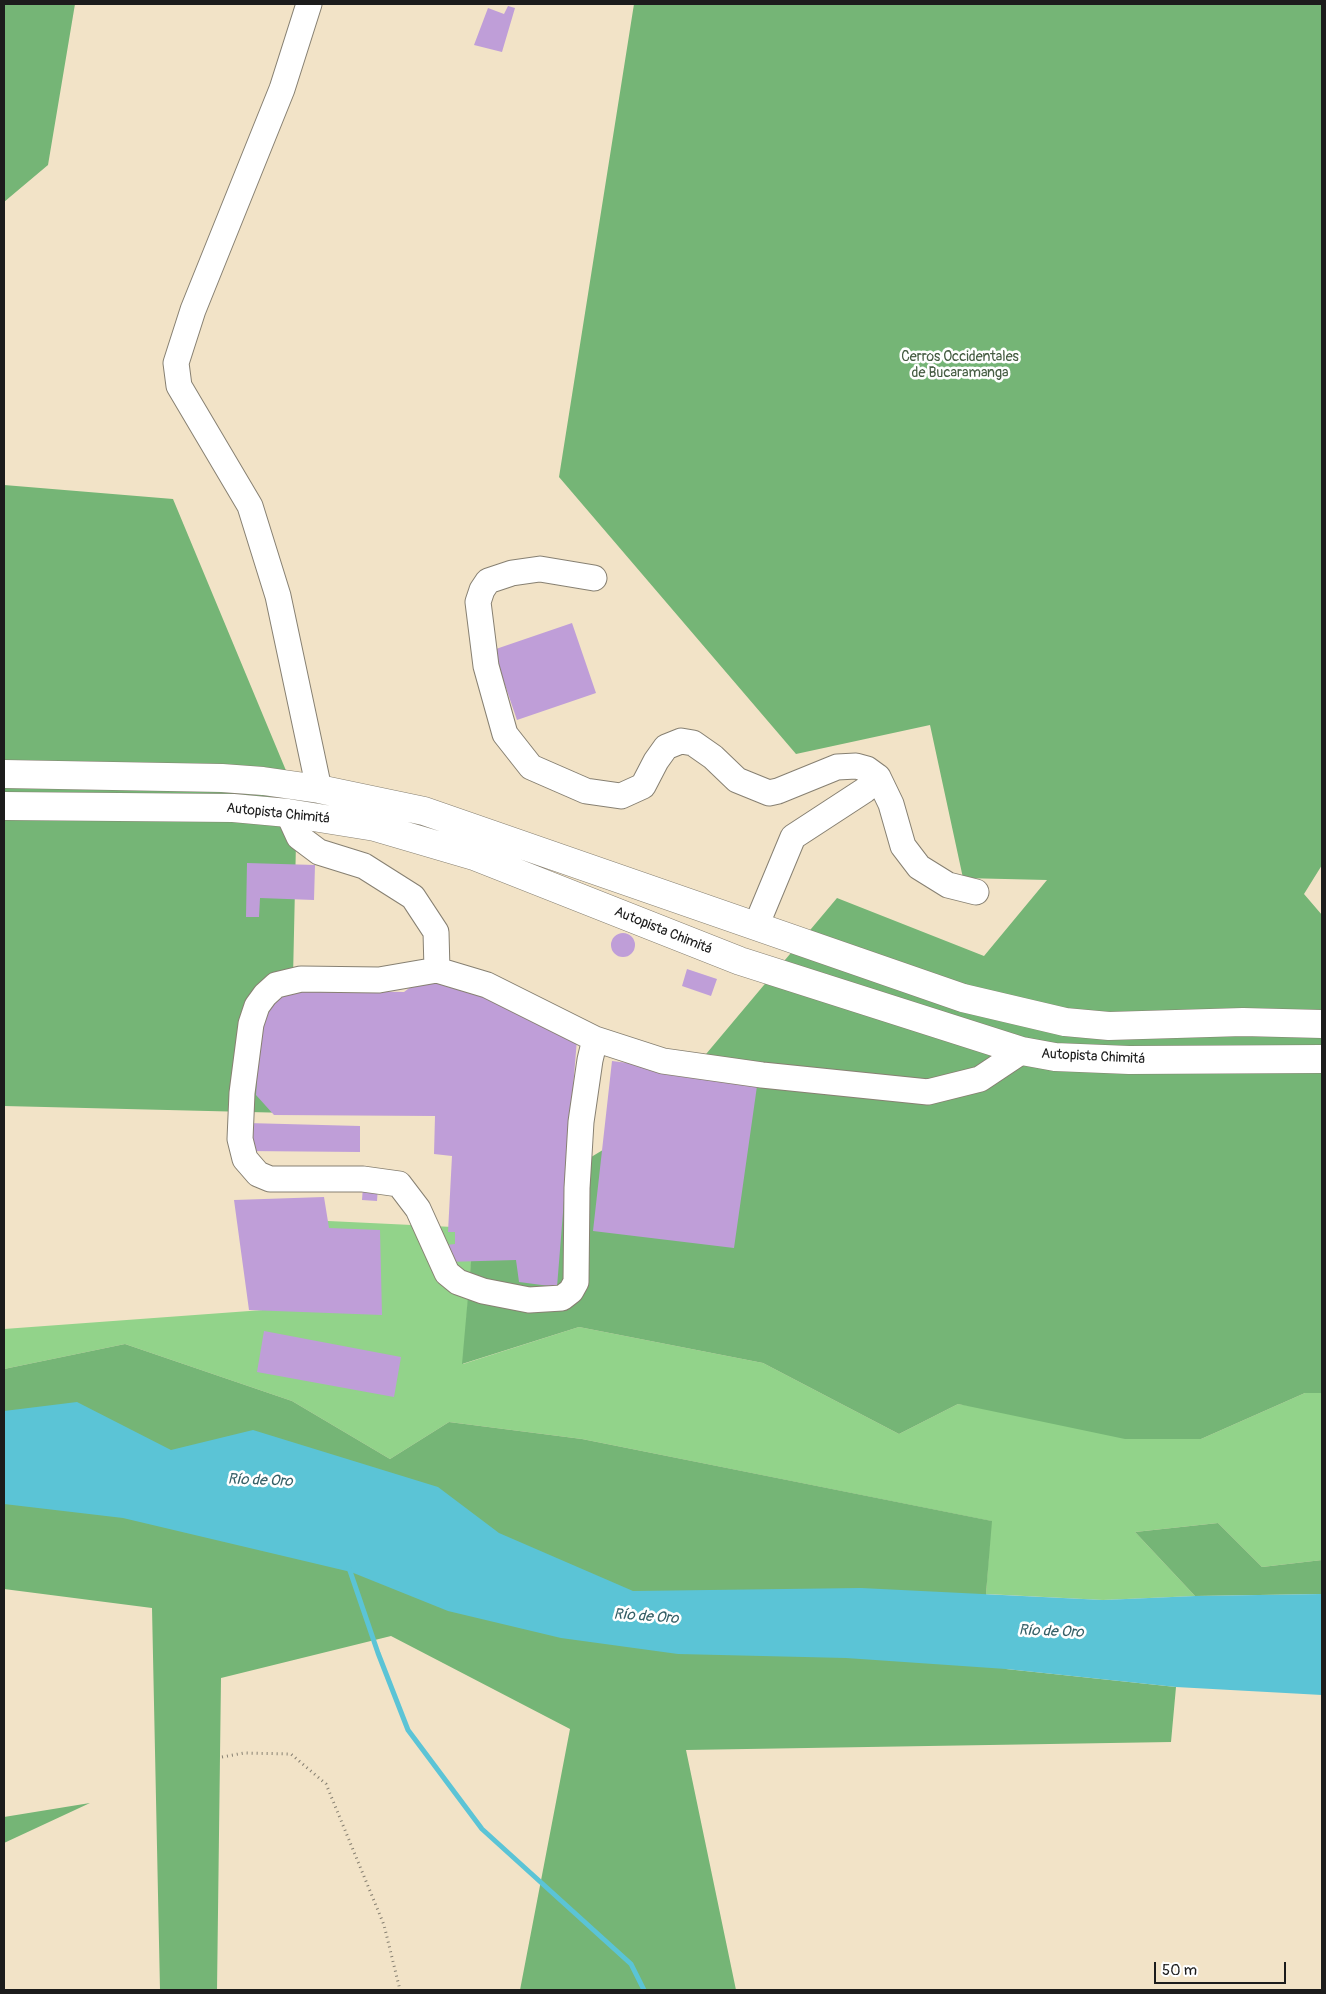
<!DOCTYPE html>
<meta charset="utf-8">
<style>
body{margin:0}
#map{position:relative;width:1326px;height:1994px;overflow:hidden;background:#f2e3c7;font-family:Pangolin,sans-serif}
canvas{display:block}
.frame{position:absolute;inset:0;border:5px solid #1c1c1c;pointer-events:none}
.scale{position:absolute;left:1154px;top:1962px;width:132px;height:22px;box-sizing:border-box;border:2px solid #1c1c1c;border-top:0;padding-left:6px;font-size:15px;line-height:18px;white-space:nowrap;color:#1c1c1c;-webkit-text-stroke:4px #fff;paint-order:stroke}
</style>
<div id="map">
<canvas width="1326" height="1994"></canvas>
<div class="frame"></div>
<div class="scale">50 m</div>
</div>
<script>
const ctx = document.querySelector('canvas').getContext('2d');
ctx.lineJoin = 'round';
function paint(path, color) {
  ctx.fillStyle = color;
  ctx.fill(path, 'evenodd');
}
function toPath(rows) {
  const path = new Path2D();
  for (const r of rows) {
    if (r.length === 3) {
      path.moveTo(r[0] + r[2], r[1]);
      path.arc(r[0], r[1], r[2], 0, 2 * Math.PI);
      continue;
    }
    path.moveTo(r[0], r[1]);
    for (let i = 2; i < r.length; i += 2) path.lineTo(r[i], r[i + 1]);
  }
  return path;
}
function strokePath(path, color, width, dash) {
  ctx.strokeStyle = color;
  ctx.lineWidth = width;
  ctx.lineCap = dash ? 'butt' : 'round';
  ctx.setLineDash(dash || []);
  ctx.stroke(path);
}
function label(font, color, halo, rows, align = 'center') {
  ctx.font = font + ' Pangolin,sans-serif';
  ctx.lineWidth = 5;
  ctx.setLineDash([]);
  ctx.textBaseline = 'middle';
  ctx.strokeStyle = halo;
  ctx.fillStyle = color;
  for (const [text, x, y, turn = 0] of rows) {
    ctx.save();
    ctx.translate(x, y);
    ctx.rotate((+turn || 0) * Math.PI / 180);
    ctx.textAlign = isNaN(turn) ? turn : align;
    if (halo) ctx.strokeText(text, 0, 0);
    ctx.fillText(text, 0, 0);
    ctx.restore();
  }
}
const green = toPath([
 [266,1218,474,1228,463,1364,579,1327,763,1363,899,1434,958,1404,1201,1439,1305,1393,1322,1393,1322,1560,1262,1567,1218,1523,1135,1532,1195,1596,1103,1600,986,1594,991,1521,582,1439,449,1422,390,1459,292,1401,125,1344,4,1369,4,1329,263,1310]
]);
const forest = toPath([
 [4,4,75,4,48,165,4,202],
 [634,4,1322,4,1322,865,1304,894,1322,915,1322,1393,1305,1393,1201,1439,1125,1439,958,1404,899,1434,763,1363,579,1327,462,1364,474,1228,649,1122,837,898,984,956,1047,880,963,878,930,725,796,754,559,477],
 [4,485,173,499,297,797,290,1113,4,1106],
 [125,1344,292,1401,390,1459,449,1422,582,1439,992,1521,986,1594,1006,1669,1176,1687,1171,1742,686,1750,736,1990,520,1990,570,1729,391,1636,221,1678,217,1990,160,1990,152,1608,4,1589,4,1369],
 [1218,1523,1262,1567,1322,1560,1322,1594,1195,1596,1135,1532],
 [90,1803,4,1843,4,1817]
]);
const water = toPath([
 [77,1402,171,1450,253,1430,438,1487,499,1533,633,1591,861,1588,1103,1600,1195,1596,1322,1594,1322,1695,1176,1687,1006,1669,846,1658,678,1654,561,1638,448,1611,351,1572,123,1518,4,1504,4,1411]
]);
const stream = toPath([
 [349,1568,378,1653,408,1730,482,1829,631,1964,644,1990]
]);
const building = toPath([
 [508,6,515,8,502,52,474,45,488,8,504,14],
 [572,623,596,693,517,720,493,650],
 [247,863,315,865,314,900,260,898,259,917,246,917],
 [623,945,12],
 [687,969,717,979,711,996,682,986],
 [424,977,445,983,452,988,472,990,577,1039,557,1287,519,1282,516,1260,446,1262,446,1245,455,1244,455,1232,448,1232,452,1156,434,1154,435,1116,274,1115,256,1095,261,1018,287,990,404,992],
 [612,1061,758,1079,734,1248,593,1231],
 [247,1123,360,1126,360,1152,246,1151],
 [363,1186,378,1187,377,1201,362,1200],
 [324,1197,329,1228,380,1230,382,1315,249,1310,234,1200],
 [264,1331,401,1357,394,1397,257,1372]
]);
const path = toPath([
 [222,1757,244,1753,291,1754,326,1784,384,1925,400,1990]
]);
const minor = toPath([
 [309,4,282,89,193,310,176,363,179,386,250,506,278,596,319,789],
 [594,578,540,569,512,573,488,581,482,590,478,602,486,666,505,734,531,767,586,791,621,796,643,786,656,761,666,747,681,741,693,743,713,757,737,780,769,793,778,791,837,767,856,766,867,769,878,777,891,804,903,846,919,867,948,885,976,892],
 [288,813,299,837,319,852,364,866,413,897,436,932,437,970,379,980,301,979,276,985,265,995,257,1006,251,1024,242,1093,240,1139,245,1159,258,1174,270,1179,363,1179,399,1184,418,1209,447,1273,458,1282,483,1291,529,1300,562,1298,571,1291,576,1282,577,1188,581,1122,590,1060,595,1039,663,1061,762,1075,928,1092,980,1079,1022,1051],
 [756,926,793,837,865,790,878,777],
 [437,970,487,985,595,1039]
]);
const highway = toPath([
 [4,774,222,778,263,781,319,789,424,811,963,998,1065,1022,1109,1026,1243,1022,1322,1024],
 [4,806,233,808,288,813,375,827,474,856,740,961,1022,1051,1055,1057,1129,1060,1322,1059]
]);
const parkNames = [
 ["Cerros Occidentales",960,357],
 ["de Bucaramanga",960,373]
];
const streetNames = [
 ["Autopista Chimitá",278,814,6],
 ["Autopista Chimitá",663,931,22],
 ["Autopista Chimitá",1093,1057,3]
];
const waterNames = [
 ["Río de Oro",260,1481,2],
 ["Río de Oro",646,1617,4],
 ["Río de Oro",1051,1632,2]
];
paint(green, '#92d38a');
paint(forest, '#75b576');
paint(water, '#5bc4d6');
strokePath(stream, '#5bc4d6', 5);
paint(building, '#bf9ed8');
strokePath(minor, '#878072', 27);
strokePath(highway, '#878072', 29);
strokePath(path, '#878072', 3, [1, 4]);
strokePath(minor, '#fff', 25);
strokePath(highway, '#fff', 28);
label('14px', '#455c42', '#fff', parkNames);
label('14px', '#1c1c1c', '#fff', streetNames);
label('italic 15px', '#355f66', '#fff', waterNames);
</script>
